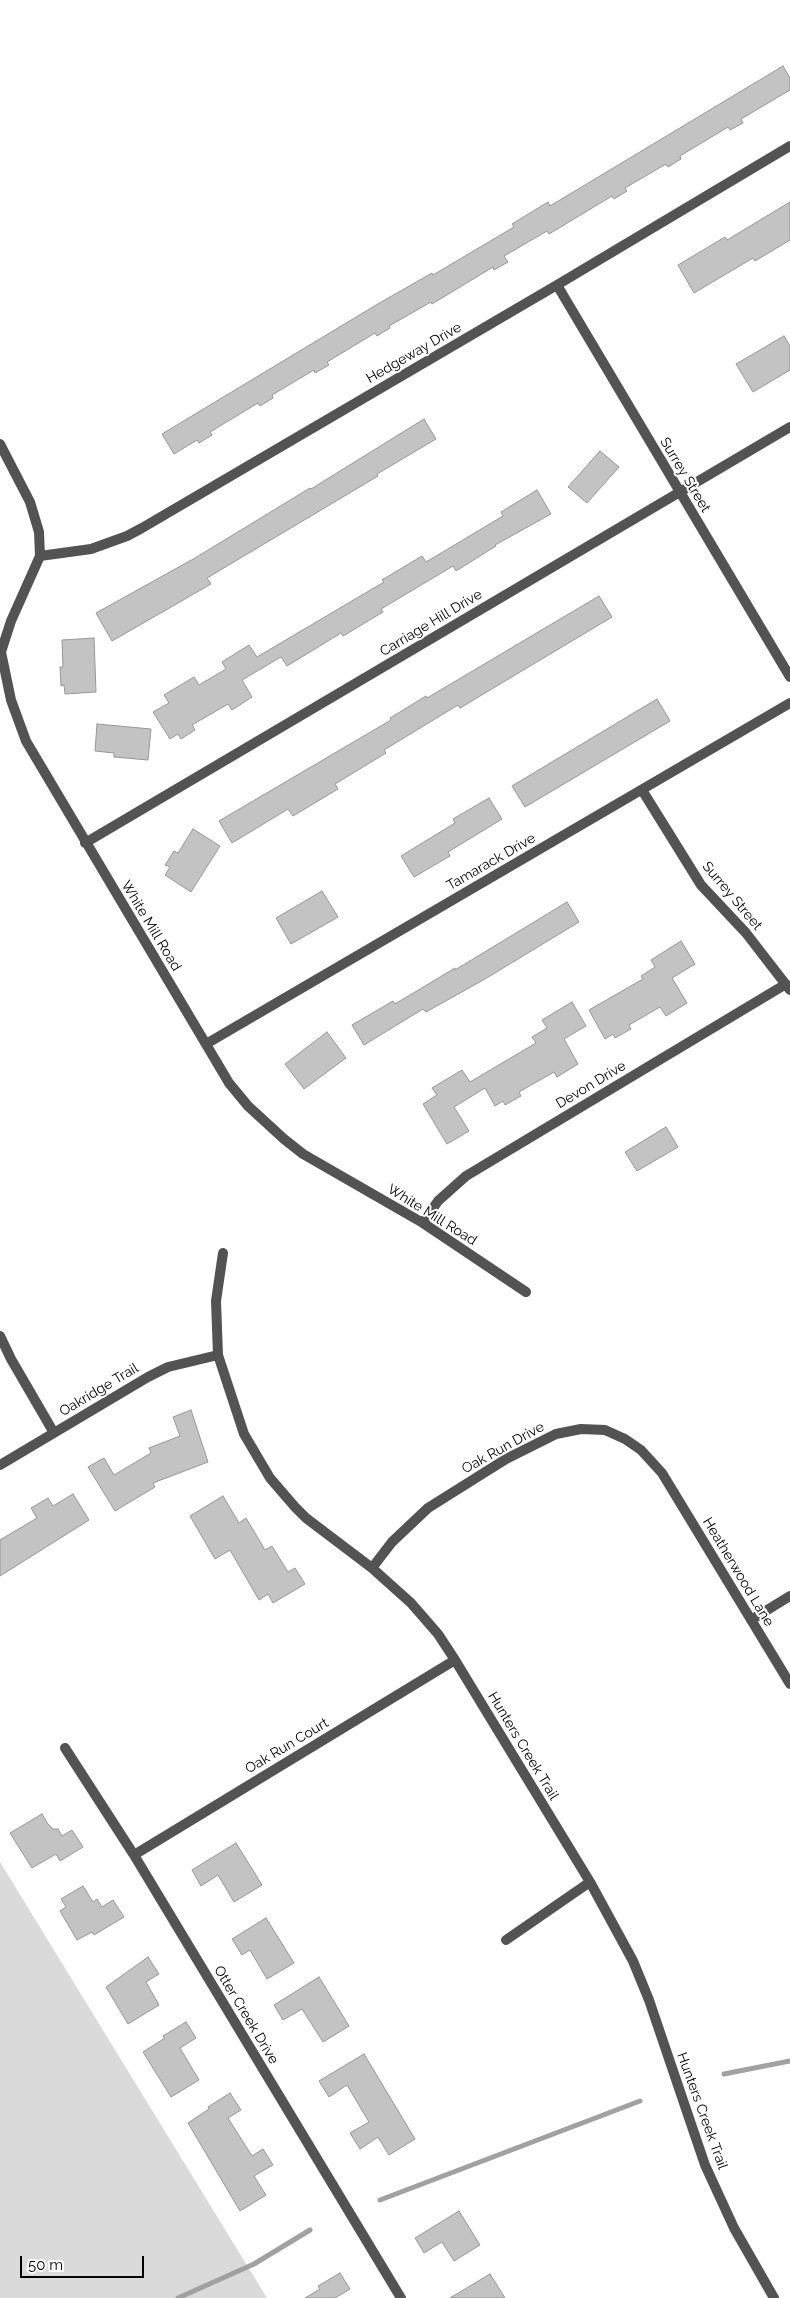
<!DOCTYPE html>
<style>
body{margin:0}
#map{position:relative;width:790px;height:2298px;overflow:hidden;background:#fff;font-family:Raleway,sans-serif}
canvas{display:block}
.scale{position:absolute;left:20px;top:2256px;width:124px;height:22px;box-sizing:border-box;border:2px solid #000;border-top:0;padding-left:6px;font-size:15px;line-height:18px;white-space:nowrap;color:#000;-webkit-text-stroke:4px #fff;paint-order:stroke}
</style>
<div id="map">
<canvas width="790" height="2298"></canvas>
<div class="scale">50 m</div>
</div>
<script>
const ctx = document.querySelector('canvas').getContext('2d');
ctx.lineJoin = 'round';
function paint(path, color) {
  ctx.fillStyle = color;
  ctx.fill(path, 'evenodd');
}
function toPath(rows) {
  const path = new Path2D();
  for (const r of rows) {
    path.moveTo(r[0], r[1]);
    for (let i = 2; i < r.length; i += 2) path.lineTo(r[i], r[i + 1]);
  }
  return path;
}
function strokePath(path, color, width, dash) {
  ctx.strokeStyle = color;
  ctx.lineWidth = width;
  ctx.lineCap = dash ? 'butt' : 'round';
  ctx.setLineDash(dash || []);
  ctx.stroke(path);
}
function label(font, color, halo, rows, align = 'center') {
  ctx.font = font + ' Raleway,sans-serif';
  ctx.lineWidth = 4;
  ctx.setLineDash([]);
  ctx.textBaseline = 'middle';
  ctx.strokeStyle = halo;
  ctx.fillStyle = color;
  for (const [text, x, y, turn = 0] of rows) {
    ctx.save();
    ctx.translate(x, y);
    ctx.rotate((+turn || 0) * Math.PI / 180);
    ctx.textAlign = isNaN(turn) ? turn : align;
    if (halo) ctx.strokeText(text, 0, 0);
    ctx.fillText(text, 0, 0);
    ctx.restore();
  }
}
const green = toPath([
 [0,1862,267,2298,0,2298]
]);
const stream = toPath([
 [724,2074,790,2061],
 [380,2200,640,2101],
 [178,2298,254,2264,310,2230]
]);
const building = toPath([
 [783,66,790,78,790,90,741,119,743,123,730,130,728,127,680,156,681,159,668,167,666,164,625,188,627,191,614,199,612,196,549,234,547,231,504,256,508,262,494,270,493,267,432,304,431,302,389,326,390,328,377,336,375,333,327,362,329,365,315,373,314,370,272,395,273,398,260,406,258,403,210,432,212,435,199,443,197,440,174,454,162,434,376,305,432,273,433,275,514,227,512,224,548,202,550,206,783,66],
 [790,202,790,240,755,261,753,258,694,293,678,265,725,237,727,240,790,202],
 [784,336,790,346,790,370,753,392,736,364,784,336],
 [424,419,436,439,377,474,378,476,207,578,211,584,112,641,96,613,195,558,310,488,311,489,424,419],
 [600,451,619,467,587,503,568,487,600,451],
 [537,490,551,514,495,545,496,546,456,571,453,566,381,609,383,612,343,636,341,633,287,666,281,657,242,680,252,697,232,710,228,704,192,725,195,730,181,739,178,734,170,739,153,712,169,703,164,695,194,677,199,685,226,669,222,662,249,645,257,657,384,582,382,580,422,556,426,562,503,516,501,512,537,490],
 [599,596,612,617,460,708,458,705,384,750,386,753,335,784,338,789,293,816,288,809,232,843,219,821,391,720,390,718,426,696,427,698,599,596],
 [94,638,96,692,65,694,64,685,61,686,60,667,63,667,62,640,94,638],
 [657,699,670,721,525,807,512,786,657,699],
 [97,724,151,729,148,760,114,757,114,753,95,751,97,724],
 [489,798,502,819,448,852,450,856,414,877,401,856,455,823,453,819,489,798],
 [193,829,220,846,191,892,165,875,170,867,165,865,174,851,178,853,193,829],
 [322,891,338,917,291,944,276,918,322,891],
 [567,902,579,922,485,979,426,1012,423,1009,364,1045,352,1025,393,1001,395,1004,455,968,455,970,567,902],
 [681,941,695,964,672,978,687,1003,666,1016,660,1007,629,1025,631,1029,615,1038,613,1034,605,1039,589,1010,643,979,641,976,655,967,651,960,681,941],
 [572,1002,586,1026,564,1039,578,1064,557,1077,554,1072,519,1092,521,1096,505,1105,503,1101,495,1106,485,1088,454,1107,469,1131,447,1144,423,1104,437,1095,432,1088,462,1070,470,1082,536,1043,532,1037,547,1028,542,1020,572,1002],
 [327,1032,346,1058,304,1089,285,1064,327,1032],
 [666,1127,678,1147,637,1171,625,1152,666,1127],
 [191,1410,208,1462,153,1483,155,1487,115,1511,88,1467,104,1458,114,1475,151,1453,149,1448,180,1436,173,1417,191,1410],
 [73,1494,89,1520,0,1576,0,1540,37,1518,31,1508,48,1498,53,1506,73,1494],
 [223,1496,239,1523,246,1518,265,1550,272,1546,288,1572,295,1568,305,1584,273,1603,268,1594,259,1600,230,1550,215,1559,190,1516,223,1496],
 [42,1814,48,1824,53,1829,58,1829,62,1836,72,1830,83,1847,60,1861,56,1854,32,1868,10,1833,42,1814],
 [236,1843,262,1885,234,1902,218,1875,201,1886,192,1870,236,1843],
 [83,1886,93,1902,97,1899,102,1907,113,1900,124,1917,94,1935,92,1932,77,1940,60,1911,66,1907,61,1899,83,1886],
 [266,1918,294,1963,267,1979,250,1950,242,1955,232,1939,266,1918],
 [148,1957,159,1974,146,1982,159,2005,128,2024,106,1987,148,1957],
 [319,1977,349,2026,323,2042,302,2009,283,2020,274,2005,319,1977],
 [186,2022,196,2038,180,2048,199,2080,171,2097,143,2052,165,2038,163,2036,186,2022],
 [364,2054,415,2139,389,2155,378,2137,360,2149,350,2133,369,2122,347,2085,329,2097,319,2081,364,2054],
 [230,2093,241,2110,228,2118,252,2156,263,2149,273,2165,254,2176,266,2195,240,2211,188,2123,209,2109,208,2107,230,2093],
 [459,2211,480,2245,454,2261,442,2242,424,2253,415,2238,459,2211],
 [340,2273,350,2289,335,2298,305,2298,320,2289,318,2286,340,2273],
 [490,2274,505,2298,450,2298,490,2274]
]);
const minor = toPath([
 [557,285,790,677],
 [0,444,30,502,39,532,40,556,11,621,1,652,11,700,26,741,229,1083,248,1106,284,1139,303,1154,423,1223,526,1292],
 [40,556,91,549,127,536,142,528,557,285,790,146],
 [642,790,701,885,746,933,790,990],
 [85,843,790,427],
 [206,1044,790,703],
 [423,1223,438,1201,466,1176,786,984],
 [223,1253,216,1301,218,1355,244,1434,270,1478,295,1507,306,1518,372,1568,411,1603,438,1634,455,1660,590,1882,633,1961,649,2000,705,2165,734,2228,774,2298],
 [0,1336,11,1359,54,1433],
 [0,1465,148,1377,168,1367,218,1355],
 [372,1568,392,1542,428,1508,506,1459,556,1434,581,1429,605,1430,625,1439,641,1450,662,1473,790,1684],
 [751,1620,790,1596],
 [65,1748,134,1855,401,2298],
 [134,1855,455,1660],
 [506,1940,590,1882]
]);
const streetNames = [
 ["Hedgeway Drive",414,353,-30],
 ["Surrey Street",685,475,59],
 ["Carriage Hill Drive",431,623,-31],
 ["Tamarack Drive",491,862,-30],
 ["Surrey Street",732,896,50],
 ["White Mill Road",151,926,59],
 ["Devon Drive",591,1085,-31],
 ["White Mill Road",432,1215,32],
 ["Oakridge Trail",99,1390,-31],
 ["Oak Run Drive",503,1448,-29],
 ["Heatherwood Lane",738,1572,59],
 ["Oak Run Court",287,1746,-31],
 ["Hunters Creek Trail",523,1746,59],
 ["Otter Creek Drive",246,2015,59],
 ["Hunters Creek Trail",702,2111,70]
];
paint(green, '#dadada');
strokePath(stream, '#a1a1a1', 5);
paint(building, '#c3c3c3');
strokePath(building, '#979797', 1);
strokePath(minor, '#535353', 10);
label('14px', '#000', '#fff', streetNames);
</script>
